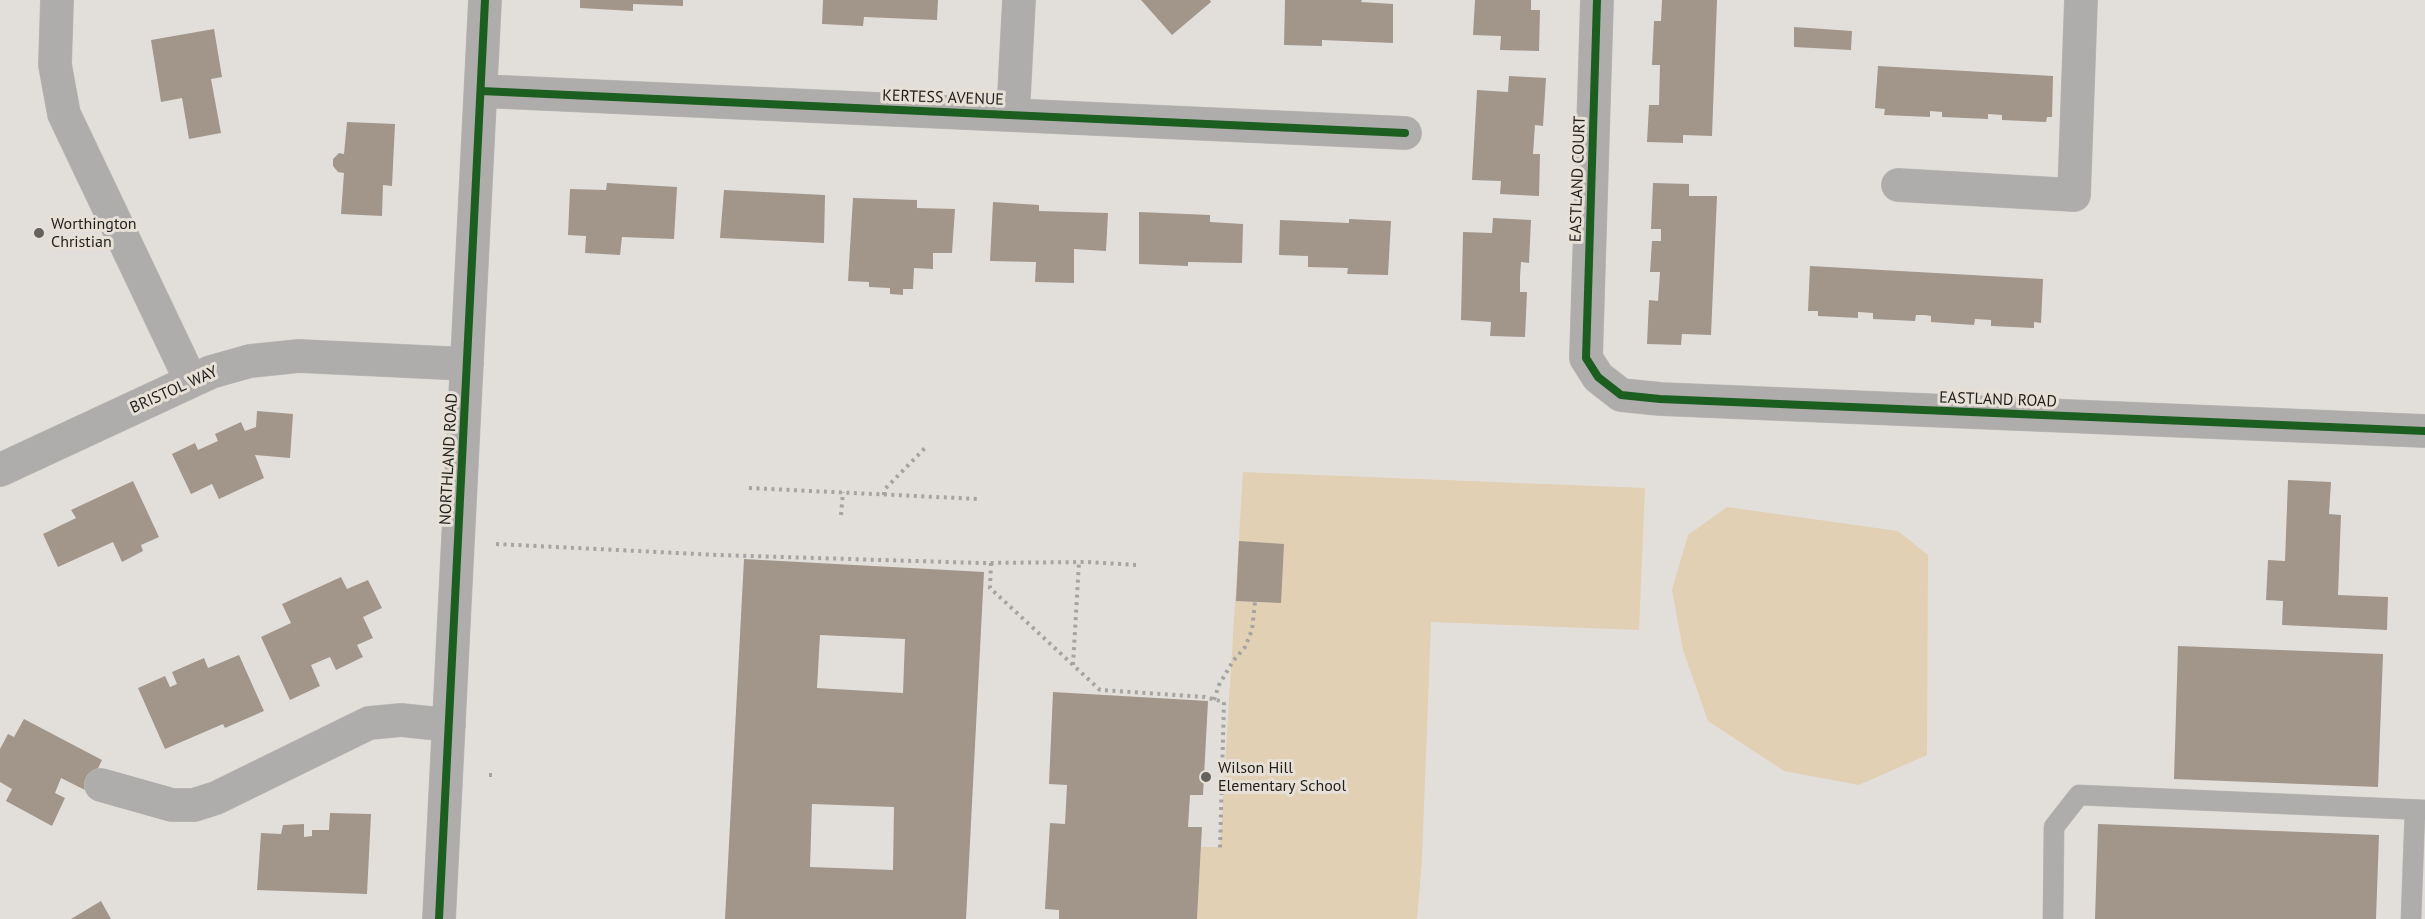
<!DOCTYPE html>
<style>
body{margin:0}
canvas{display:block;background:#e2dfda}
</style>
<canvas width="2425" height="919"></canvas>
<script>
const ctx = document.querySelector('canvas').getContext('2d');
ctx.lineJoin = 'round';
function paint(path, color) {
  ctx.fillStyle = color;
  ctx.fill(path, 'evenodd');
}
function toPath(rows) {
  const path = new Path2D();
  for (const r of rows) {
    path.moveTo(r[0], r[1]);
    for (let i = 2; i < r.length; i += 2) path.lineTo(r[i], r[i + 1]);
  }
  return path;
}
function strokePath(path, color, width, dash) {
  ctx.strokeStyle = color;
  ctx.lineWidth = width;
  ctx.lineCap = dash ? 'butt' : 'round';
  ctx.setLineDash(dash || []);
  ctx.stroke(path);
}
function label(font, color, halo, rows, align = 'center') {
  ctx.font = font + ' "PT Sans",sans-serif';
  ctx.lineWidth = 6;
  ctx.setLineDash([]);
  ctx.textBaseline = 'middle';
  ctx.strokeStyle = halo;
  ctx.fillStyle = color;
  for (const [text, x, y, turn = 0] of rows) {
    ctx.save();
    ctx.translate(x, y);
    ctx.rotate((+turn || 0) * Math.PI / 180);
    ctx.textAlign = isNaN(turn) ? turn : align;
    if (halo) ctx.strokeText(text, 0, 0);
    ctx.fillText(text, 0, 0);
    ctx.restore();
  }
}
const green = toPath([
 [1243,472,1645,488,1639,630,1431,622,1422,860,1417,919,1197,919,1201,847,1220,847],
 [1727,507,1898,531,1928,555,1927,755,1859,785,1784,771,1708,721,1683,650,1672,590,1688,535]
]);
const building = toPath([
 [580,0,683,0,683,6,633,4,633,11,580,8],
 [823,0,938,0,937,20,864,17,863,26,822,24],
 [1141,0,1210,0,1211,2,1172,35],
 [1285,0,1362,0,1361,2,1393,4,1393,43,1322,40,1322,46,1284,45],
 [1475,0,1531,0,1531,10,1540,10,1539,51,1500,50,1501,36,1473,35],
 [1662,0,1717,0,1712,136,1683,135,1683,143,1647,142,1649,105,1659,105,1660,65,1652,65,1654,21,1661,21],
 [1794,27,1852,31,1851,50,1794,47],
 [214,29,222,77,211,79,221,133,189,139,182,98,161,102,151,40],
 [1878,66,2053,76,2052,117,2047,117,2046,122,2002,120,2002,115,1988,114,1988,119,1942,117,1942,112,1930,111,1930,117,1884,115,1885,109,1875,108],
 [1509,76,1546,78,1543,126,1535,125,1533,154,1540,154,1539,196,1500,194,1501,181,1472,180,1477,90,1508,92],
 [347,122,395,124,392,186,383,185,382,216,341,214,344,173,338,172,333,166,333,159,339,153,344,154],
 [607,183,677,187,674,239,622,237,620,255,585,253,586,236,568,235,570,189,606,190],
 [1653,183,1689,184,1689,196,1717,196,1711,335,1682,334,1681,345,1647,344,1649,300,1658,301,1660,272,1650,272,1652,241,1661,241,1661,229,1651,229],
 [724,190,825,195,824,243,720,238],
 [853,198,917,200,917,208,955,209,952,253,933,253,933,269,914,268,913,289,903,289,903,295,890,294,890,288,869,287,869,282,848,281],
 [993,202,1039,205,1039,211,1108,213,1106,251,1074,249,1074,283,1035,282,1036,262,990,261],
 [1139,212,1210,215,1210,222,1243,224,1242,263,1188,262,1188,266,1139,264],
 [1493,218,1531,220,1529,263,1521,262,1520,277,1520,292,1527,292,1525,337,1490,336,1491,322,1461,320,1463,232,1492,233],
 [1349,219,1391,221,1388,275,1347,274,1348,268,1308,267,1308,256,1279,255,1280,220,1349,223],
 [1810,266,2043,279,2041,323,2034,322,2034,328,1991,326,1991,320,1975,319,1974,325,1931,322,1931,316,1925,315,1916,315,1915,321,1873,319,1873,313,1858,312,1858,318,1818,316,1818,311,1808,311],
 [257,411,293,414,290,458,255,455,264,478,219,499,212,484,191,494,172,454,195,443,198,450,218,441,215,434,241,422,245,431,256,427],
 [2288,480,2331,482,2329,514,2341,515,2338,595,2388,597,2387,630,2282,625,2283,601,2266,600,2268,560,2285,561],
 [133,481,159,537,141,545,143,551,122,562,113,542,58,567,43,534,76,518,71,510],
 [1239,541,1284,544,1281,603,1236,601],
 [744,559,984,572,966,919,725,919],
 [820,635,905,639,903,693,817,688],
 [812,804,894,807,893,870,810,867],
 [341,577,347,589,368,580,382,608,363,617,373,638,357,645,363,657,336,670,330,657,311,665,320,686,290,700,261,637,291,623,282,604],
 [2178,646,2383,654,2378,787,2174,779],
 [239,655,264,711,225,728,223,724,165,749,138,688,165,676,170,687,177,684,172,672,204,658,208,668],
 [1053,692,1208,701,1203,795,1190,795,1188,827,1202,827,1197,919,1059,919,1059,910,1045,909,1050,823,1065,824,1067,785,1049,784],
 [24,719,102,760,87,791,61,778,55,793,65,798,52,826,6,801,12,789,0,782,0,749,8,734,14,737],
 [330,813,371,814,367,894,257,890,261,833,281,834,283,825,304,824,304,837,312,836,312,830,329,830],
 [2098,824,2379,835,2376,919,2095,919],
 [101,901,111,919,71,919]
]);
const path = toPath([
 [749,488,978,499],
 [884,495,884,490,925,448],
 [841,515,843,492],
 [496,544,717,555,981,563,1087,562,1138,565],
 [991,563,990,588,1100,690,1205,697,1224,702,1220,848],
 [1073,665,1079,562],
 [1214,700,1219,685,1233,661,1245,647,1252,630,1255,602],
 [489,775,494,775]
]);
const service = toPath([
 [2053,919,2054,827,2079,795,2425,810],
 [2411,919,2415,810]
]);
const minor = toPath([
 [57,0,55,65,64,114,191,381],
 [1597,0,1586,358,1598,377,1621,395,1660,399,2425,431],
 [481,91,1405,133],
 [1013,114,1019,0],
 [1898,185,2074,195,2081,0],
 [0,470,211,372,250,361,299,356,467,364],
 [101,785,172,805,194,805,216,798,369,723,401,720,449,725],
 [439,919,485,0]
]);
const cycleway = toPath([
 [1597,0,1586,358,1598,377,1621,395,1660,399,2425,431],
 [481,91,1405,133],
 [439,919,485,0]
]);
const markers = [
 [39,233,6,"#65625e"],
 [1206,777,6,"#65625e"]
];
const streetNames = [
 ["KERTESS AVENUE",943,98,2],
 ["EASTLAND COURT",1578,179,-88],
 ["BRISTOL WAY",174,390,-24],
 ["EASTLAND ROAD",1998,400,2],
 ["NORTHLAND ROAD",449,459,-87]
];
const poiNames = [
 ["Worthington",51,224],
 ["Christian",51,242],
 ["Wilson Hill",1218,768],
 ["Elementary School",1218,786]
];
paint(green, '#e1d0b4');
paint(building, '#a2968b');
strokePath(service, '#bebcb9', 21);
strokePath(minor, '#bebcb9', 34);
strokePath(path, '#a6a4a3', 4, [3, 4.5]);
strokePath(service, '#afadac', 20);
strokePath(minor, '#afadac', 33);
strokePath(cycleway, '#1b5e20', 8);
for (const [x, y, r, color] of markers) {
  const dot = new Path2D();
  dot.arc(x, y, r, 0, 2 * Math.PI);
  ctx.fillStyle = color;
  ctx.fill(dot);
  strokePath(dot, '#e6e0d6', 2);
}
label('16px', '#211f1c', '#e6e0d6', streetNames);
label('16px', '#211f1c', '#e6e0d6', poiNames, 'left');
</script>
